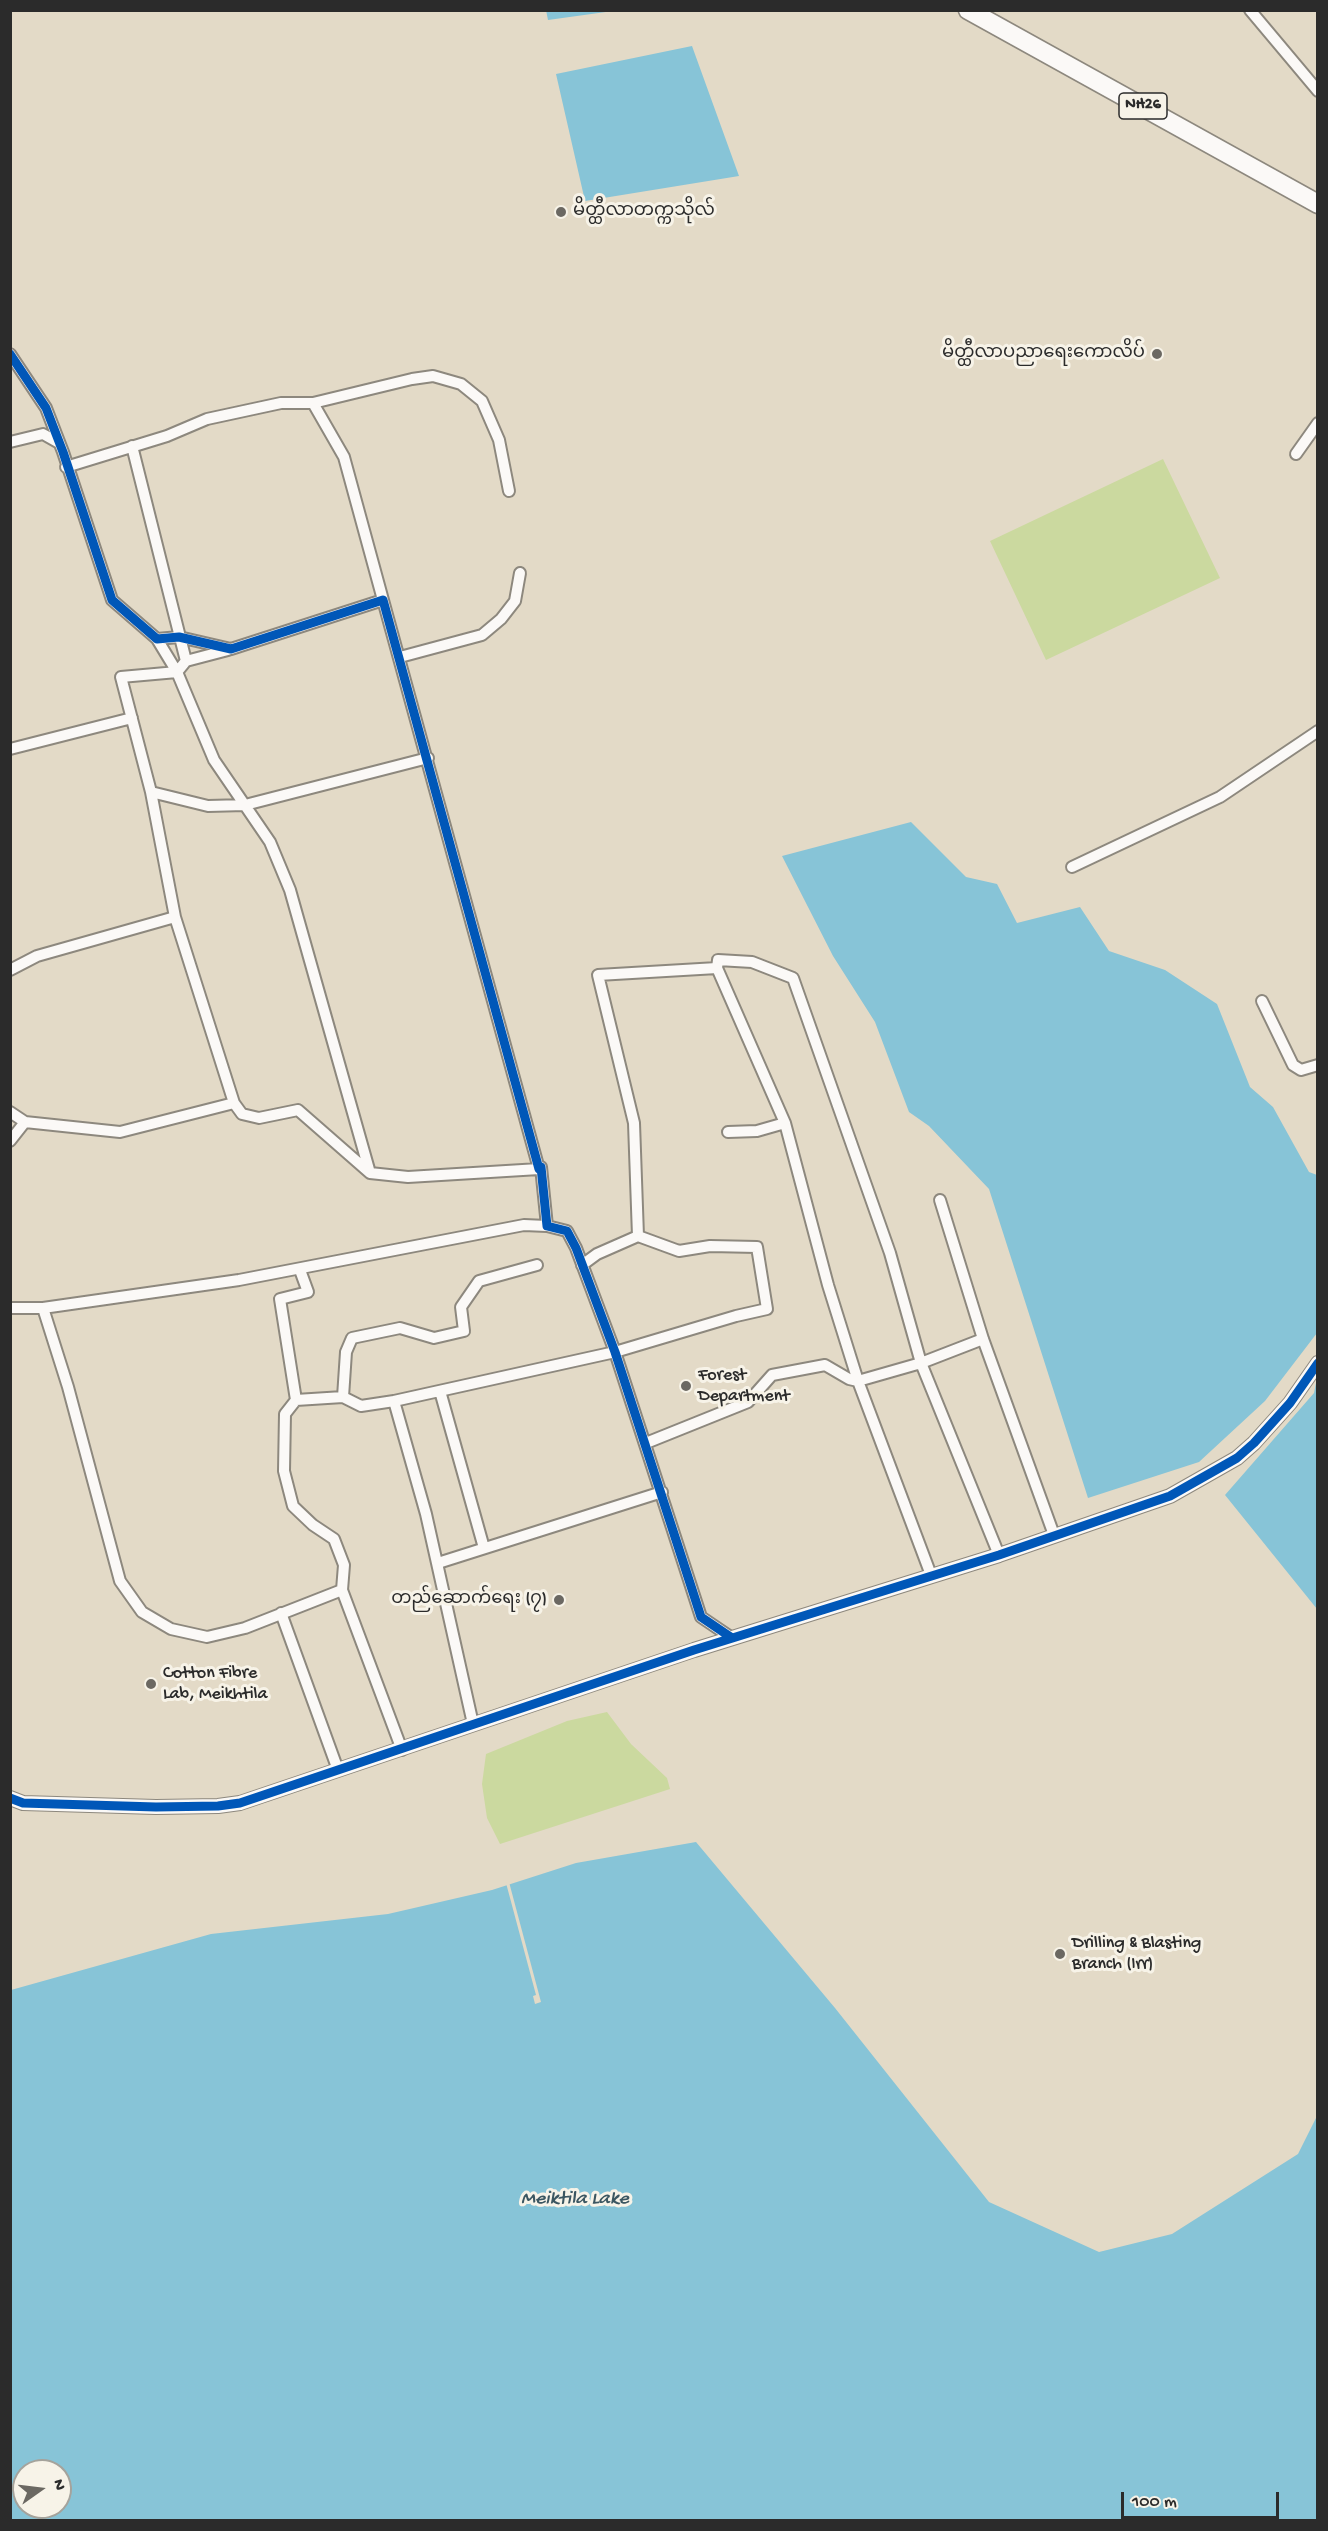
<!DOCTYPE html>
<meta charset="utf-8">
<style>
body{margin:0}
#map{position:relative;width:1328px;height:2531px;overflow:hidden;background:#e3dac7;font-family:"Gochi Hand",sans-serif}
canvas{display:block}
.frame{position:absolute;inset:0;border:12px solid #2b2b2b;pointer-events:none}
.north{position:absolute;left:12px;top:2459px;width:60px;height:60px;box-sizing:border-box;background:#f7f3e8;border:2px solid #a5a39c;border-radius:50%;rotate:76deg;font-size:16px;font-weight:700;line-height:24px;text-align:center;color:#2b2b2b}
.north::after{content:'';display:block;margin:auto;width:21px;height:27px;background:#6b6862;clip-path:polygon(50% 0,100% 100%,50% 72%,0 100%)}
.scale{position:absolute;left:1121px;top:2492px;width:158px;height:27px;box-sizing:border-box;border:3px solid #2b2b2b;border-top:0;padding-left:8px;font-size:18px;line-height:21px;white-space:nowrap;color:#2b2b2b;-webkit-text-stroke:4px #f7f3e8;paint-order:stroke}
</style>
<div id="map">
<canvas width="1328" height="2531"></canvas>
<div class="frame"></div>
<div class="north">N</div>
<div class="scale">100 m</div>
</div>
<script>
const ctx = document.querySelector('canvas').getContext('2d');
ctx.lineJoin = 'round';
function paint(path, color) {
  ctx.fillStyle = color;
  ctx.fill(path, 'evenodd');
}
function toPath(rows) {
  const path = new Path2D();
  for (const r of rows) {
    path.moveTo(r[0], r[1]);
    for (let i = 2; i < r.length; i += 2) path.lineTo(r[i], r[i + 1]);
  }
  return path;
}
function strokePath(path, color, width, dash) {
  ctx.strokeStyle = color;
  ctx.lineWidth = width;
  ctx.lineCap = dash ? 'butt' : 'round';
  ctx.setLineDash(dash || []);
  ctx.stroke(path);
}
function label(font, color, halo, rows, align = 'center') {
  ctx.font = font + ' "Gochi Hand","Noto Sans Myanmar",sans-serif';
  ctx.lineWidth = 6;
  ctx.setLineDash([]);
  ctx.textBaseline = 'middle';
  ctx.strokeStyle = halo;
  ctx.fillStyle = color;
  for (const [text, x, y, turn = 0] of rows) {
    ctx.save();
    ctx.translate(x, y);
    ctx.rotate((+turn || 0) * Math.PI / 180);
    ctx.textAlign = isNaN(turn) ? turn : align;
    if (halo) ctx.strokeText(text, 0, 0);
    ctx.fillText(text, 0, 0);
    ctx.restore();
  }
}
const green = toPath([
 [1163,459,1220,578,1046,660,990,541],
 [607,1712,631,1744,667,1778,670,1789,500,1844,487,1818,482,1784,486,1754,567,1721]
]);
const water = toPath([
 [546,10,613,10,613,11,548,20],
 [692,46,739,176,585,201,556,74],
 [911,822,966,877,997,884,1017,923,1080,907,1109,951,1165,970,1217,1004,1250,1087,1273,1107,1309,1172,1317,1175,1317,1333,1265,1401,1199,1462,1088,1498,989,1189,929,1126,909,1112,875,1022,833,956,782,856],
 [1317,1378,1317,1609,1225,1495,1314,1393],
 [696,1842,835,2008,989,2202,1099,2252,1172,2234,1298,2154,1317,2116,1317,2520,11,2520,11,1990,211,1934,388,1914,492,1890,576,1863],
 [24,2471,60,2471,60,2507,24,2507]
]);
const pier = toPath([
 [509,1882,541,2002,535,2004,533,1996,536,1995,506,1883]
]);
const street = toPath([
 [1250,10,1318,91],
 [10,354,46,408,63,452,112,600,157,639,179,637,231,649,383,600,539,1169,541,1167,547,1226,567,1231,576,1248,615,1352,701,1617,732,1638],
 [10,442,43,434,59,443],
 [132,446,186,661],
 [1296,454,1318,423],
 [66,467,167,436,207,419,281,403,313,403],
 [383,600,344,457,313,403,412,379,433,376,461,384,482,401,499,440,509,491],
 [157,639,177,672,214,760,270,842,290,890,370,1173],
 [228,650,186,661,177,672,121,677,151,792,175,917,234,1103,242,1114,259,1118,298,1110,370,1173,408,1177,539,1169],
 [400,657,482,635,501,619,515,601,520,573],
 [10,749,132,718],
 [151,792,208,806,245,805,428,758],
 [1072,867,1220,797,1318,731],
 [717,968,785,1123,828,1285,858,1381,931,1575],
 [10,970,37,956,175,917],
 [1262,1001,1293,1065,1301,1070,1318,1065],
 [10,1112,25,1122,120,1132,234,1103],
 [728,1132,757,1131,785,1123],
 [10,1141,25,1122],
 [940,1200,983,1339,1054,1535],
 [582,1265,597,1254,638,1236,634,1123,598,975,717,968,718,960,752,962,793,978,890,1253,921,1363,999,1555],
 [10,1308,43,1308,239,1280,524,1225,547,1226],
 [43,1308,68,1387,120,1581,142,1612,171,1629,207,1637,245,1628,342,1590],
 [440,1391,484,1548],
 [343,1397,361,1406,394,1401,426,1514,473,1724],
 [296,1400,280,1299,308,1292,300,1270],
 [394,1401,615,1352,736,1316,767,1309,757,1247,710,1246,679,1251,638,1236],
 [646,1443,748,1402,772,1375,825,1365,849,1379,858,1381,921,1363,983,1339],
 [438,1563,662,1492],
 [281,1613,338,1770],
 [402,1750,342,1590,344,1565,334,1539,313,1525,293,1506,284,1471,285,1414,296,1400,343,1397,346,1352,352,1338,400,1328,434,1338,464,1331,461,1307,479,1281,537,1265]
]);
const secondary = toPath([
 [10,1798,23,1803,156,1807,218,1806,240,1803,694,1650,999,1555,1170,1496,1237,1458,1254,1443,1290,1403,1318,1363]
]);
const highway = toPath([
 [968,10,1318,204]
]);
const cycleway = toPath([
 [10,354,46,408,63,452,112,600,157,639,179,637,231,649,383,600,539,1169,541,1167,547,1226,567,1231,576,1248,615,1352,701,1617,732,1638],
 [10,1798,23,1803,156,1807,218,1806,240,1803,694,1650,999,1555,1170,1496,1237,1458,1254,1443,1290,1403,1318,1363]
]);
const markers = [
 [561,212,6,"#6b6862"],
 [1157,354,6,"#6b6862"],
 [686,1386,6,"#6b6862"],
 [559,1600,6,"#6b6862"],
 [151,1684,6,"#6b6862"],
 [1060,1954,6,"#6b6862"]
];
const shields = [
 [1143,106,48]
];
const shieldNames = [
 ["NH26",1143,106]
];
const poiNames = [
 ["မိတ္ထီလာတက္ကသိုလ်",573,212],
 ["မိတ္ထီလာပညာရေးကောလိပ်",1145,354,"right"],
 ["Forest",698,1376],
 ["Department",698,1397],
 ["တည်ဆောက်ရေး (၇)",547,1600,"right"],
 ["Cotton Fibre",163,1674],
 ["Lab, Meikhtila",163,1695],
 ["Drilling & Blasting",1072,1944],
 ["Branch (Irr)",1072,1965]
];
const waterNames = [
 ["Meiktila Lake",575,2200]
];
paint(green, '#cbd99f');
paint(water, '#87c4d7');
paint(pier, '#e3dac7');
strokePath(street, '#8d887e', 14);
strokePath(secondary, '#8d887e', 16);
strokePath(highway, '#8d887e', 21);
strokePath(street, '#fbf9f7', 10);
strokePath(secondary, '#fbf9f7', 14);
strokePath(highway, '#fbf9f7', 18);
strokePath(cycleway, '#0057b8', 9);
for (const [x, y, r, color] of markers) {
  const dot = new Path2D();
  dot.arc(x, y, r, 0, 2 * Math.PI);
  ctx.fillStyle = color;
  ctx.fill(dot);
  strokePath(dot, '#f7f3e8', 2);
}
for (const [x, y, w] of shields) {
  const box = new Path2D();
  box.roundRect(x - w / 2, y - 13, w, 26, 4.5);
  ctx.fillStyle = '#f7f3e8';
  ctx.fill(box);
  strokePath(box, '#2b2b2b', 1.5);
}
label('bold 16px', '#2b2b2b', null, shieldNames);
label('18px', '#2b2b2b', '#f7f3e8', poiNames, 'left');
label('italic 20px', '#3b5661', '#f7f3e8', waterNames);
</script>
